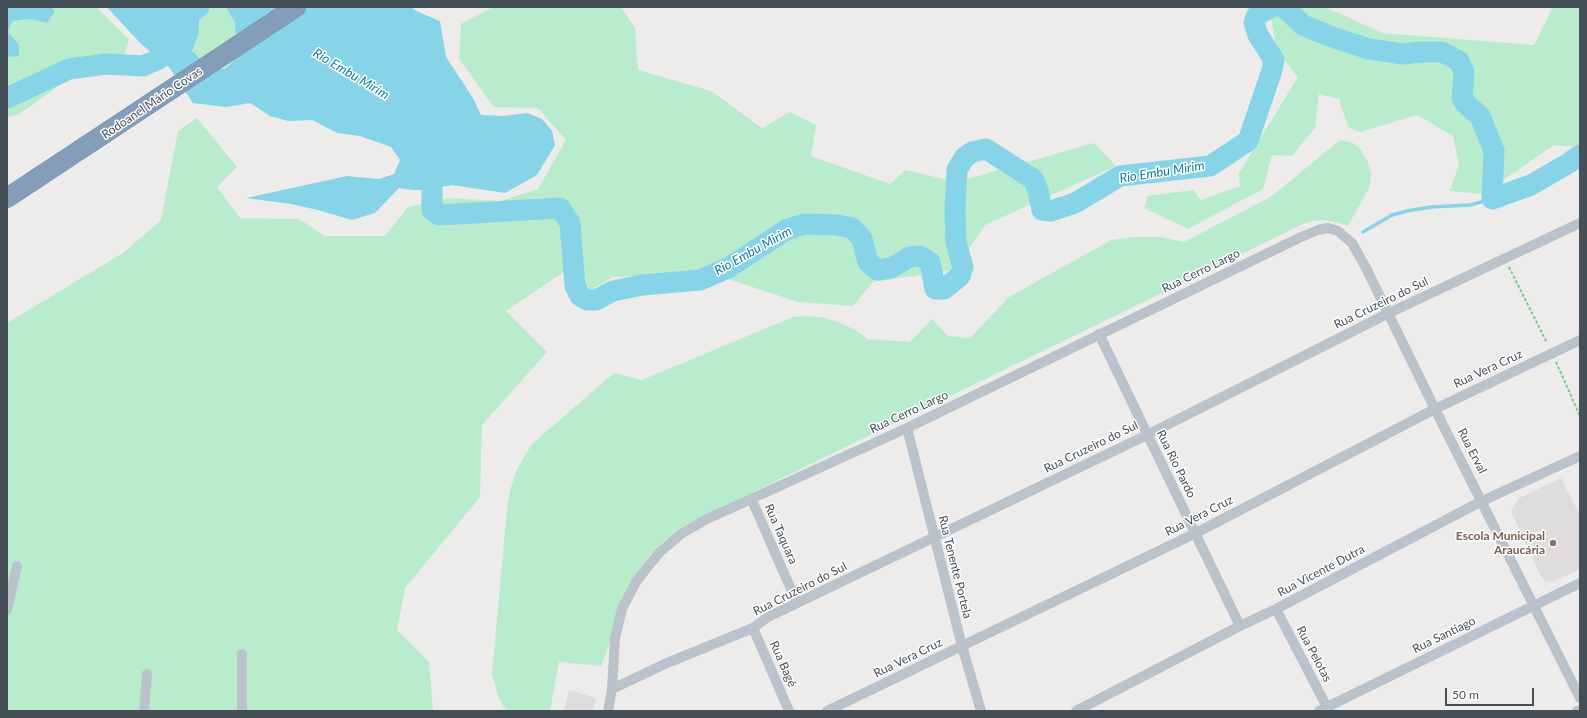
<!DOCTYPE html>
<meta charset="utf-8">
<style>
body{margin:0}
#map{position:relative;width:1587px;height:718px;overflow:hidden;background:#eeebeb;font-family:Lato,sans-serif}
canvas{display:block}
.frame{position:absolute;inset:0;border:8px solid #454f58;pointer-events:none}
.scale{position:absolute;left:1445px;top:688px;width:89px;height:18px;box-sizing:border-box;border:2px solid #454f58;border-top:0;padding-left:5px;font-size:12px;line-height:14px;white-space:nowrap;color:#454f58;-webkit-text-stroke:3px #fff;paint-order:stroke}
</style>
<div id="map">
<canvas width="1587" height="718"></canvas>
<div class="frame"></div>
<div class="scale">50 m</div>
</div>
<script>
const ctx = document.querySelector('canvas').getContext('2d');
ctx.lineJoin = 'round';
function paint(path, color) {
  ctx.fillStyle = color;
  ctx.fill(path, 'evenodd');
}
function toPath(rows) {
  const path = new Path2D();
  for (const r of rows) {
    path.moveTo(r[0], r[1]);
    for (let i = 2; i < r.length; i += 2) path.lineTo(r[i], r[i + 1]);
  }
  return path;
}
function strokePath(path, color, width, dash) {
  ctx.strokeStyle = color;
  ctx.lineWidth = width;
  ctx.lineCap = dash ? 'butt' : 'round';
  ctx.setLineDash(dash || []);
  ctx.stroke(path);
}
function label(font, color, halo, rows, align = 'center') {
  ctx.font = font + ' Lato,sans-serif';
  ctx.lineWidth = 3;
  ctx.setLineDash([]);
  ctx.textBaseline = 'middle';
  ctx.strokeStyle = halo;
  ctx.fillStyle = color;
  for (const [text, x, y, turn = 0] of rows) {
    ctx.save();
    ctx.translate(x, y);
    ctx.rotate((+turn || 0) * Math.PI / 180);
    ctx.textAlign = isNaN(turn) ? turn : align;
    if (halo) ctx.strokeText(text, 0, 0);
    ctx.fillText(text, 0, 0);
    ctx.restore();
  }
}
const education = toPath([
 [1561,478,1580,515,1580,569,1553,582,1545,581,1541,577,1511,511,1519,498],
 [569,690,596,698,593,711,564,711]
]);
const green = toPath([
 [7,7,96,7,129,39,124,58,95,60,18,115,7,117],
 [211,7,226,7,235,23,237,57,225,69,215,69,204,62,192,51,199,33,199,17],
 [493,7,621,7,635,28,638,70,711,91,762,128,790,112,816,125,811,156,890,184,905,170,957,182,1094,143,1116,166,985,225,955,270,873,282,853,306,798,302,710,273,613,277,588,292,565,271,506,311,547,352,482,425,480,497,405,588,397,630,429,662,433,711,7,711,7,323,123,253,161,220,178,131,197,118,237,167,217,187,240,218,299,219,325,236,385,236,408,207,449,198,500,201,538,189,566,140,538,108,494,107,459,59,461,24],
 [1269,7,1325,7,1382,33,1534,45,1553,7,1580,7,1580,147,1554,145,1483,194,1450,191,1459,164,1453,136,1417,115,1360,132,1348,127,1339,99,1319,94,1315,128,1292,156,1272,155,1263,189,1188,229,1144,208,1148,196,1193,190,1201,200,1240,186,1239,173,1298,77,1277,51],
 [1340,140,1353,143,1360,149,1367,160,1371,173,1370,186,1348,226,1340,223,1324,220,1307,222,682,527,664,541,648,557,635,576,601,666,559,662,550,711,507,711,504,707,498,696,492,674,507,509,510,491,515,474,523,458,533,443,614,373,642,380,793,317,809,316,825,318,841,323,855,330,868,339,910,342,932,319,948,336,970,338,1009,297,1111,240,1135,237,1160,237,1184,242,1272,196]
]);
const water = toPath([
 [7,7,51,7,55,11,47,23,30,19,12,21,8,32,19,45,19,56,7,57],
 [107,7,211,7,199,17,199,33,192,51,204,62,215,69,225,69,237,57,235,23,226,7,411,7,416,11,440,21,446,57,473,98,481,115,503,116,527,113,542,119,552,131,555,145,537,175,505,193,452,185,427,190,412,190,399,188,375,213,352,220,318,210,291,204,246,198,347,176,379,179,394,174,400,160,391,147,360,136,337,133,312,120,288,121,270,116,250,103,226,107,193,103,169,67,141,44]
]);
const stream = toPath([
 [1363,232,1392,215,1407,211,1431,207,1470,205,1492,199]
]);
const river = toPath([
 [1283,7,1303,25,1332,37,1369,49,1403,54,1419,52,1442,52,1459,61,1464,72,1462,98,1465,103,1480,116,1494,151,1492,199,1531,185,1569,163,1580,155],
 [7,98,69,69,106,64,143,66,159,59,192,12,199,7],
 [425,161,432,189,432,210,439,215,560,208,570,223,575,286,580,296,587,300,596,300,613,291,642,285,700,280,728,268,786,230,804,224,837,225,852,228,862,239,868,262,877,270,891,268,910,257,920,256,930,262,935,289,944,289,960,276,963,267,956,243,955,208,957,170,964,158,972,152,986,149,1033,179,1038,190,1042,210,1051,211,1075,203,1120,176,1210,166,1248,141,1272,70,1274,60,1258,35,1254,23,1257,15,1272,7]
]);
const path = toPath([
 [1509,267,1547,343],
 [1556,362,1580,416]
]);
const minor = toPath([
 [1099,334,1240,626],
 [907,428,962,646,981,711],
 [751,498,797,603],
 [1276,609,1329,711],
 [7,610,17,566],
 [753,628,789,711],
 [242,654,242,711],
 [612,689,667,663,753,628,768,617,1147,435,1389,313,1580,223],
 [144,711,147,674],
 [608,711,612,689,615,638,622,609,636,582,649,565,660,552,681,534,705,520,907,428,1299,238,1318,230,1328,228,1338,231,1352,243,1366,268,1435,409,1580,698],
 [827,711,1196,533,1435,409,1580,340],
 [1076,711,1240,626,1276,609,1482,501,1580,456],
 [1319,711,1580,583],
 [1577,711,1580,710]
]);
const motorway = toPath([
 [7,198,296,7]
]);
const markers = [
 [1553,543,4,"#8d6e63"]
];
const streetNames = [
 ["Rodoanel Mário Covas",152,103,-34],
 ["Rua Cerro Largo",1201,271,-26],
 ["Rua Cruzeiro do Sul",1381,303,-26],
 ["Rua Vera Cruz",1488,369,-25],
 ["Rua Cerro Largo",909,412,-25],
 ["Rua Cruzeiro do Sul",1091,447,-26],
 ["Rua Erval",1472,451,63],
 ["Rua Rio Pardo",1176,464,64],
 ["Rua Vera Cruz",1199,516,-27],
 ["Rua Taquara",781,534,66],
 ["Rua Tenente Portela",955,567,76],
 ["Rua Vicente Dutra",1321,571,-28],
 ["Rua Cruzeiro do Sul",800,589,-27],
 ["Rua Santiago",1444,635,-26],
 ["Rua Pelotas",1314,654,62],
 ["Rua Vera Cruz",908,658,-26],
 ["Rua Bagé",783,664,66]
];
const educationNames = [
 ["Escola Municipal",1545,536],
 ["Araucária",1545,550]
];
const waterNames = [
 ["Rio Embu Mirim",351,74,31],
 ["Rio Embu Mirim",1162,172,-9],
 ["Rio Embu Mirim",753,251,-29]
];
paint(education, '#dfdcdd');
paint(green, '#b9eccd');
paint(water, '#87d4e8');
strokePath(stream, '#87d4e8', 3.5);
strokePath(river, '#87d4e8', 21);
strokePath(motorway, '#6f89a5', 20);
strokePath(path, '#73c99e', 2, [3, 2]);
strokePath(minor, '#bac3cb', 10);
strokePath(motorway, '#849eba', 19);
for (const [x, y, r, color] of markers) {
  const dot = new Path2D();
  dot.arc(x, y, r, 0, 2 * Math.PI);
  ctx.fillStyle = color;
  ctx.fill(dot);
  strokePath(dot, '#fff', 1.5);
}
label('12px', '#454f58', '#fff', streetNames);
label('bold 12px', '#785e54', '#fff', educationNames, 'right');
label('italic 13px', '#107c98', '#fff', waterNames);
</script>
